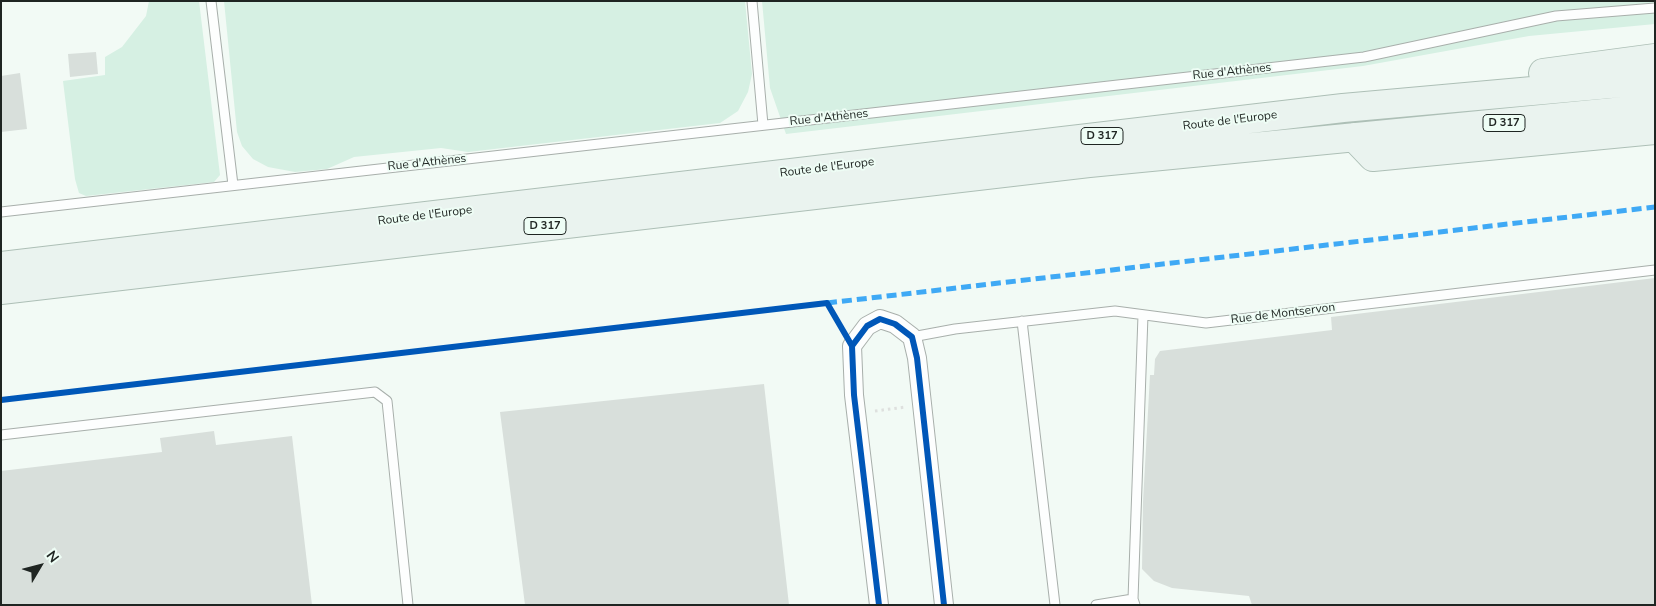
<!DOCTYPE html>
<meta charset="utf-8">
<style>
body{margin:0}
#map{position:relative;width:1656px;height:606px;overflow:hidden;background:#f2faf5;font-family:"Nunito Sans",sans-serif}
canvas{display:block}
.frame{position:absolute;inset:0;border:2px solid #1f2522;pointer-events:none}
.north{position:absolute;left:15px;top:541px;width:50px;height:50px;-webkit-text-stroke:4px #eefdf5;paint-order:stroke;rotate:53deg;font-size:14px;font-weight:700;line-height:20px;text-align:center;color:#1f2522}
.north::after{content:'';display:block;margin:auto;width:18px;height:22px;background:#1f2522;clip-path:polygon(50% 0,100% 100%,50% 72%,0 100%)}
</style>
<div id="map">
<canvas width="1656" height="606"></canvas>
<div class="frame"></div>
<div class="north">N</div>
</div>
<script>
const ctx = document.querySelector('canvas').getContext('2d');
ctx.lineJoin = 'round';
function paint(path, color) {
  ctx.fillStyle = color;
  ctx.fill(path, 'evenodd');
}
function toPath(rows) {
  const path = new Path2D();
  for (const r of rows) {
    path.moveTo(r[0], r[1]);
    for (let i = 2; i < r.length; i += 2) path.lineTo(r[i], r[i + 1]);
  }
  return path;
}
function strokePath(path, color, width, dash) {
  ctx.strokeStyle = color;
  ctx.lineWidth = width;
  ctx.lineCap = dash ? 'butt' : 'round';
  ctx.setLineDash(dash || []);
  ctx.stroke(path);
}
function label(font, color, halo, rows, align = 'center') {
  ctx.font = font + ' "Nunito Sans",sans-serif';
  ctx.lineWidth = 4;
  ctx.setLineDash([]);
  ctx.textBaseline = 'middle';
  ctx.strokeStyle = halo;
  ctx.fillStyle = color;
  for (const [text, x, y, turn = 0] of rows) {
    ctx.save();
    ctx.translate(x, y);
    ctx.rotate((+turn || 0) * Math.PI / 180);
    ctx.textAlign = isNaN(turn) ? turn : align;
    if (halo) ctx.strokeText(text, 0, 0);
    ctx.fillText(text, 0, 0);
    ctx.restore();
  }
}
const green = toPath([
 [149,1,199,1,220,175,214,182,86,196,79,193,75,179,63,81,105,75,105,57,122,47,146,16],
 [224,1,745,1,752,74,748,92,738,111,720,123,468,152,441,148,354,157,327,169,295,172,268,167,253,159,242,146,237,132],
 [762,1,1655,1,1655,24,1529,36,1363,66,786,134,770,88]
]);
const building = toPath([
 [96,52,98,74,70,77,68,54],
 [20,73,27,129,1,132,1,76],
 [1655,278,1655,605,1252,605,1249,596,1172,588,1154,581,1142,569,1143,502,1150,375,1154,375,1155,359,1160,351,1332,330,1331,317],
 [764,384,789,605,525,605,500,412],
 [214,431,216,445,292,436,312,605,1,605,1,471,162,452,160,438]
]);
const path = toPath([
 [875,411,906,407]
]);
const service = toPath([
 [211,1,233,185],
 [752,1,763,125],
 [1,212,1364,57,1556,16,1655,8],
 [1022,321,1055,605],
 [912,337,955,329,1115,311,1206,323,1655,270],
 [1,435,375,392,387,401,408,605],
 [1096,605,1133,599],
 [1135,605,1133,599,1143,315]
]);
const minor = toPath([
 [879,605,854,395,852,346,867,326,880,319,895,324,912,337,917,358,944,605]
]);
const primary = toPath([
 [1543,73,1655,58],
 [1354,137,1373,157,1655,130],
 [1,266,1343,108,1655,80],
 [1,290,1089,163,1655,108]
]);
const quiet = toPath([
 [827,303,1655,207]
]);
const cycleway = toPath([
 [1,400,827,303,852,346],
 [879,605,854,395,852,346,867,326,880,319,895,324,912,337,917,358,944,605]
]);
const shields = [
 [1504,123,42],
 [1102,136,42],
 [545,226,42]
];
const shieldNames = [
 ["D 317",1504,123],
 ["D 317",1102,136],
 ["D 317",545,226]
];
const streetNames = [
 ["Rue d'Athènes",1232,72,-6],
 ["Rue d'Athènes",829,118,-6],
 ["Route de l'Europe",1230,121,-7],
 ["Rue d'Athènes",427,163,-6],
 ["Route de l'Europe",827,168,-7],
 ["Route de l'Europe",425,216,-7],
 ["Rue de Montservon",1283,314,-7]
];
paint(green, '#d6f0e3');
paint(building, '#d8dfdb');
strokePath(service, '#a8afab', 11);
strokePath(minor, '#a8afab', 20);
strokePath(primary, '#adbfb6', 30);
strokePath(path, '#dee0de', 3, [2.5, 4]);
strokePath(service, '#fdfefe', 9);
strokePath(minor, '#fdfefe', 18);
strokePath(primary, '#eaf3ef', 28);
strokePath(quiet, '#3fa9f5', 5, [10, 5]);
strokePath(cycleway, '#0057b8', 6);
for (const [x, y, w] of shields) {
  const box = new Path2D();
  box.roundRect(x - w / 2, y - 8.5, w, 17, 4);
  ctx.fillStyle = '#eefdf5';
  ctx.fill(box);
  strokePath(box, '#1f2522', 1);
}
label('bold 11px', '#1f2522', null, shieldNames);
label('12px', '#1f2522', '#eefdf5', streetNames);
</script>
